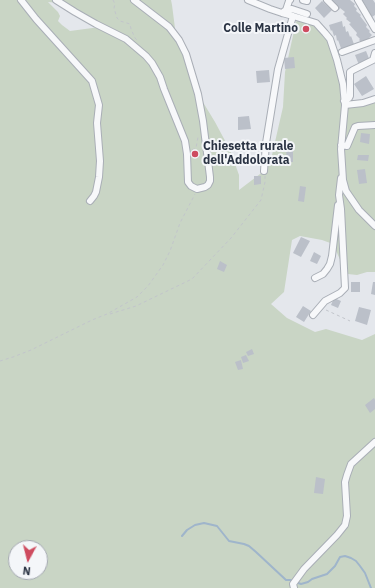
<!DOCTYPE html>
<style>
body{margin:0}
#map{position:relative;width:375px;height:588px;overflow:hidden;background:#e4e7ec;font-family:"IBM Plex Sans",sans-serif}
canvas{display:block}
.north{position:absolute;left:8px;top:540px;width:40px;height:40px;box-sizing:border-box;background:#f4f6f9;border:1px solid #a4a8b1;border-radius:50%;rotate:187deg;font-size:11px;font-weight:700;line-height:16px;text-align:center;color:#2b3444}
.north::after{content:'';display:block;margin:auto;width:14px;height:18px;background:#ce4b5f;clip-path:polygon(50% 0,100% 100%,50% 72%,0 100%)}
</style>
<div id="map">
<canvas width="375" height="588"></canvas>
<div class="north">N</div>
</div>
<script>
const ctx = document.querySelector('canvas').getContext('2d');
ctx.lineJoin = 'round';
function paint(path, color) {
  ctx.fillStyle = color;
  ctx.fill(path, 'evenodd');
}
function toPath(rows) {
  const path = new Path2D();
  for (const r of rows) {
    path.moveTo(r[0], r[1]);
    for (let i = 2; i < r.length; i += 2) path.lineTo(r[i], r[i + 1]);
  }
  return path;
}
function strokePath(path, color, width, dash) {
  ctx.strokeStyle = color;
  ctx.lineWidth = width;
  ctx.lineCap = dash ? 'butt' : 'round';
  ctx.setLineDash(dash || []);
  ctx.stroke(path);
}
function label(font, color, halo, rows, align = 'center') {
  ctx.font = font + ' "IBM Plex Sans",sans-serif';
  ctx.lineWidth = 4;
  ctx.setLineDash([]);
  ctx.textBaseline = 'middle';
  ctx.strokeStyle = halo;
  ctx.fillStyle = color;
  for (const [text, x, y, turn = 0] of rows) {
    ctx.save();
    ctx.translate(x, y);
    ctx.rotate((+turn || 0) * Math.PI / 180);
    ctx.textAlign = isNaN(turn) ? turn : align;
    if (halo) ctx.strokeText(text, 0, 0);
    ctx.fillText(text, 0, 0);
    ctx.restore();
  }
}
const green = toPath([
 [0,0,171,0,172,5,176,36,198,94,215,122,230,150,239,175,239,190,264,171,272,155,283,107,285,72,296,22,299,18,316,23,325,33,337,60,345,105,351,108,375,102,375,272,367,272,357,275,348,274,342,264,333,244,322,240,300,236,292,240,284,292,271,304,287,318,315,332,326,329,362,340,375,334,375,588,0,588],
 [48,2,61,3,100,27,70,31,62,25,58,21,60,16,58,12],
 [16,548,40,548,40,572,16,572]
]);
const stream = toPath([
 [182,536,187,530,195,525,204,523,217,526,229,541,244,544,249,546,256,552,286,580,290,580,301,584,308,582,312,579,327,574,335,566,340,557,345,556,351,558,356,561,360,566,365,573,371,588]
]);
const building = toPath([
 [329,0,350,0,355,4,354,6,357,9,356,11,361,15,360,16,367,25,366,27,370,31,369,32,372,35,363,44,359,40,360,39,356,35,357,33,349,24,351,23,346,19,347,18,343,14,345,12,340,8,339,10],
 [362,0,373,0,375,3,375,15,372,17],
 [322,1,332,10,324,18,315,8],
 [342,21,343,27,345,26,346,32,348,31,350,37,351,36,355,47,342,51,338,40,337,41,336,35,334,36,332,30,331,31,329,25],
 [366,51,370,61,359,65,355,55],
 [294,57,295,68,285,69,284,58],
 [269,70,270,82,257,83,256,71],
 [366,76,374,89,362,96,354,84],
 [249,116,251,129,238,130,238,117],
 [361,133,370,134,369,144,360,142],
 [286,150,293,150,293,162,287,162],
 [358,155,369,155,368,161,357,160],
 [365,169,367,183,359,184,357,170],
 [254,176,261,176,261,184,254,185],
 [300,186,306,187,304,202,298,201],
 [301,237,310,241,301,257,293,253],
 [314,252,321,256,317,264,310,261],
 [220,261,227,265,224,272,217,269],
 [351,282,360,282,360,292,351,292],
 [373,282,375,282,375,295,371,294],
 [334,298,341,301,338,308,331,305],
 [303,306,311,311,304,322,296,317],
 [359,307,371,310,367,325,355,321],
 [252,349,254,354,248,356,246,352],
 [246,355,249,361,243,363,241,357],
 [241,360,243,369,238,370,235,362],
 [374,398,375,400,375,409,370,413,365,405],
 [316,477,325,479,323,494,314,493]
]);
const path = toPath([
 [113,0,115,4,114,8,117,18,120,21,130,24,131,29,135,38,137,40],
 [192,150,196,148,198,137],
 [326,310,350,321],
 [110,314,136,306,192,279,231,238,261,200,265,182,265,176],
 [0,361,13,357,31,350,92,320,107,314,137,297,148,286,163,265,170,251,180,223,195,194]
]);
const minor = toPath([
 [21,0,36,19,92,81,99,105,97,123,100,161,99,177,96,192,94,196,90,201],
 [56,0,75,12,96,24,126,39,146,56,152,63,160,77,164,89,185,141,187,154,188,182,191,186,197,189,205,187,208,185,210,181,210,177,203,121,198,94,186,54,179,40,169,27,134,0],
 [248,0,270,9,282,13,293,16,316,23,325,33,330,39,337,60,343,84,345,105,341,149,343,180,346,191,359,210,375,226],
 [303,0,307,1],
 [327,0,335,8],
 [358,0,375,29],
 [286,10,289,1,290,0],
 [282,13,286,10,292,9,307,14],
 [342,52,375,40],
 [344,101,349,98,350,96,350,72,353,70,373,60,375,53],
 [345,105,363,103,375,99],
 [341,145,347,146,355,127,358,126,375,125],
 [264,171,266,143,278,69,293,16],
 [315,278,323,274,327,269,330,264,332,256,338,205],
 [313,315,325,301,340,293,345,288,341,209,339,195,341,178],
 [294,588,293,584,304,569,337,535,345,525,347,516,345,482,347,475,351,464,375,442]
]);
const markers = [
 [306,29,4,"#ce4b5f"],
 [195,154,4,"#ce4b5f"]
];
const poiNames = [
 ["Colle Martino",298,29],
 ["Chiesetta rurale",203,147,"left"],
 ["dell'Addolorata",203,161,"left"]
];
paint(green, '#c9d5c5');
strokePath(stream, '#9fb5cb', 2);
paint(building, '#bbc0c9');
strokePath(minor, '#a9aeb6', 8);
strokePath(path, '#c2c5cb', 1, [3, 3]);
strokePath(minor, '#f7f8fa', 6);
for (const [x, y, r, color] of markers) {
  const dot = new Path2D();
  dot.arc(x, y, r, 0, 2 * Math.PI);
  ctx.fillStyle = color;
  ctx.fill(dot);
  strokePath(dot, '#f4f6f9', 1.5);
}
label('bold 12px', '#2b3444', '#f4f6f9', poiNames, 'right');
</script>
